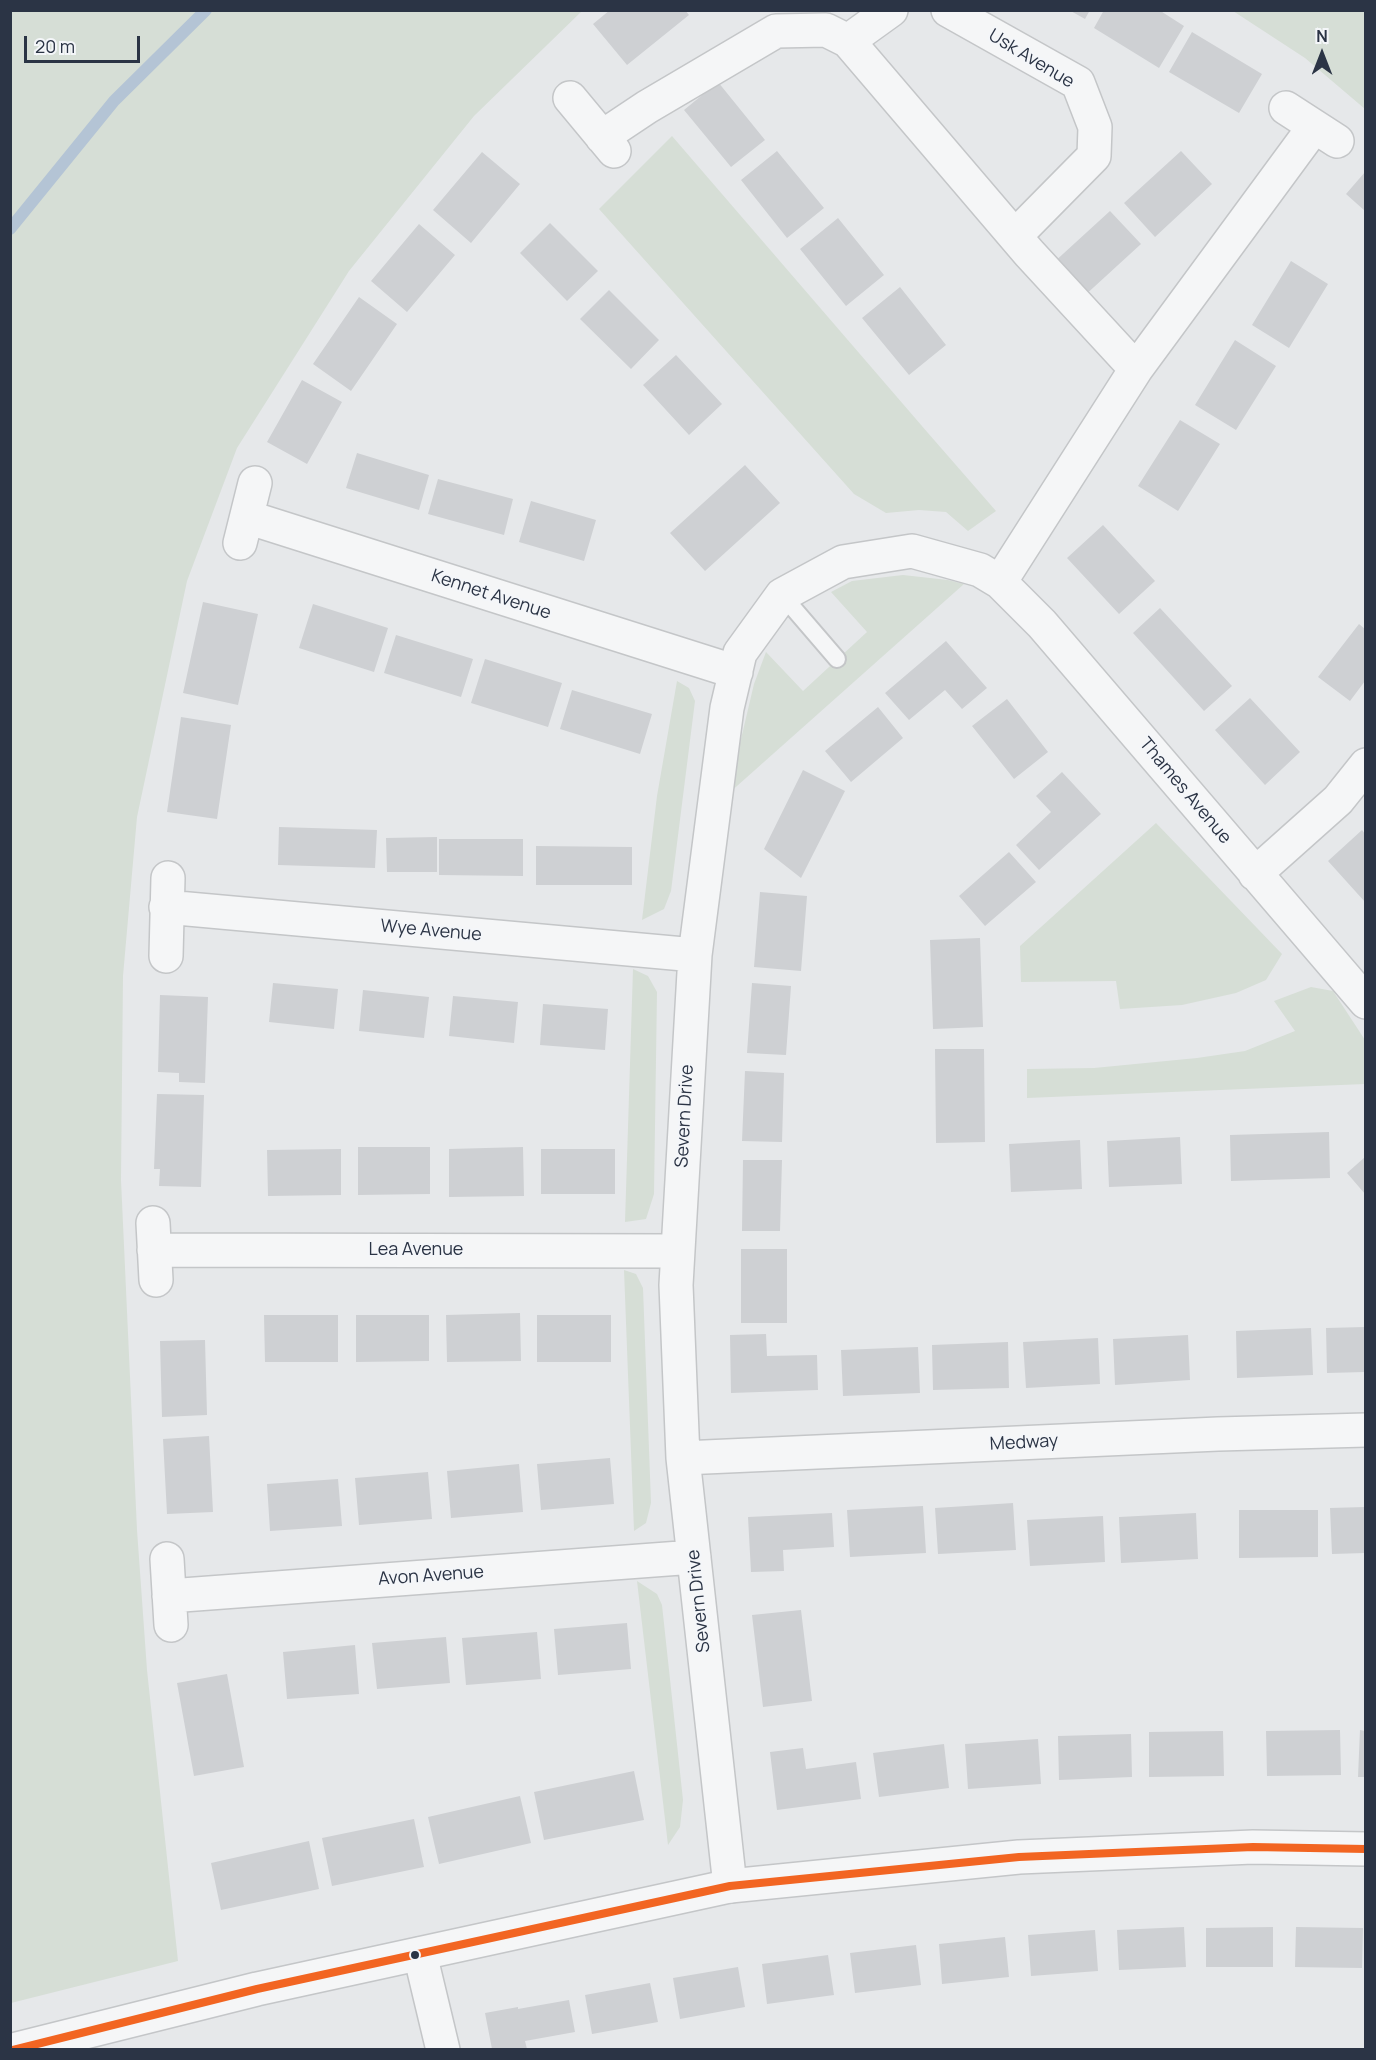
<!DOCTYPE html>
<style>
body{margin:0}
#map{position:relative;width:1376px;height:2060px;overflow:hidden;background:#e6e8ea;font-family:Manrope,sans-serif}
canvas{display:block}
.frame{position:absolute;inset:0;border:12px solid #2b3445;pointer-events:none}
.north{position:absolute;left:1292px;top:24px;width:60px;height:60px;-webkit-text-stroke:4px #f4f6f9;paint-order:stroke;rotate:0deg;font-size:16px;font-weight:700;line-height:24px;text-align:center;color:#2b3445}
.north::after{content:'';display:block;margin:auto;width:21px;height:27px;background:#2b3445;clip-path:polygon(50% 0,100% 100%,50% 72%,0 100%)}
.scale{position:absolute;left:24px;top:36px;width:116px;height:27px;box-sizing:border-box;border:3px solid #2b3445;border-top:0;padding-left:8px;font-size:18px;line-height:21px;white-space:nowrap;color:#2b3445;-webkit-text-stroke:4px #f4f6f9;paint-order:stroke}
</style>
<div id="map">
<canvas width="1376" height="2060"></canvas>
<div class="frame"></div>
<div class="north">N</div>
<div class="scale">20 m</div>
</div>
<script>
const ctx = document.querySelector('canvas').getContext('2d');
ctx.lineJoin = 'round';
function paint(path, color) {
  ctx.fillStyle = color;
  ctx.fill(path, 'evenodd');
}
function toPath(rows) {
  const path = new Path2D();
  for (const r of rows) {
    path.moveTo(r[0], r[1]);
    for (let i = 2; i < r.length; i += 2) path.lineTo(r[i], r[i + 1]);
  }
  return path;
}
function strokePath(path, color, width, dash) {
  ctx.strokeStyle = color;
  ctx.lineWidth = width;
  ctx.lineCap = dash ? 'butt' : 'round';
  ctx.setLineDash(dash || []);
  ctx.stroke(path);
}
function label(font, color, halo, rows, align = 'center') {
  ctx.font = font + ' Manrope,sans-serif';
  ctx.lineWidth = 4.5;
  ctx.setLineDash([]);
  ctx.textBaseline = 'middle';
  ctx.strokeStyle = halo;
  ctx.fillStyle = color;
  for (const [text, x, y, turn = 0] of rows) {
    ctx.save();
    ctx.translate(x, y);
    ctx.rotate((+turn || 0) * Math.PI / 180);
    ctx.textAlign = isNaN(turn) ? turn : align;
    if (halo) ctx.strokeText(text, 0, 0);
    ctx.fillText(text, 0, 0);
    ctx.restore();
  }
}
const green = toPath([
 [11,10,582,11,474,116,349,271,237,448,187,581,137,817,123,976,121,1180,137,1530,147,1670,178,1961,11,2003],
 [1233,11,1365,11,1365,109,1305,58],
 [672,136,928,433,996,511,968,531,946,512,919,510,886,513,854,494,599,209],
 [903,575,948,580,964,584,728,794,754,684,766,652,803,691,867,632,831,592,852,581],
 [677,681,689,688,695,701,671,891,664,909,642,920,657,796],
 [1156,823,1282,954,1266,980,1236,993,1182,1005,1120,1009,1116,981,1021,982,1020,946],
 [633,969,648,976,657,992,654,1194,646,1219,625,1222],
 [1311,987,1333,991,1365,1040,1365,1084,1027,1098,1027,1069,1094,1068,1197,1058,1245,1051,1295,1031,1274,1001],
 [624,1270,636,1274,643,1288,651,1503,646,1523,634,1531],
 [637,1581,657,1594,662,1605,683,1800,680,1827,668,1845]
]);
const stream = toPath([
 [10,229,114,101,206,10]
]);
const building = toPath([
 [610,10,685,10,689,15,627,65,593,24],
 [1069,10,1090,10,1085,19],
 [1104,10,1159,10,1184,26,1159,68,1094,28],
 [1192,32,1262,74,1239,113,1169,72],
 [718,82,765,140,731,167,684,110],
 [777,151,824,208,787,238,741,180],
 [1181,151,1212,184,1155,237,1124,203],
 [482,152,520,184,471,243,433,210],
 [1365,172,1365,211,1346,194],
 [1110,211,1141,244,1082,298,1052,264],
 [838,218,884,275,846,306,800,249],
 [550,223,598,271,567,301,520,253],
 [419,224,455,255,407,312,371,281],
 [1291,261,1328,284,1289,348,1252,325],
 [900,287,946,345,909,375,862,318],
 [609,290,659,340,631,369,580,319],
 [359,297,397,324,351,391,313,364],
 [1235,340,1276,366,1236,430,1195,405],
 [676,355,722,404,689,435,643,385],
 [302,380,342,402,307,464,267,442],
 [1180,420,1220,444,1178,511,1138,486],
 [357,453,429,475,419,510,346,488],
 [745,465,780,503,705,571,670,533],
 [438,479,513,499,504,535,428,514],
 [531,501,596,520,584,561,519,542],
 [1103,525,1155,581,1119,614,1067,558],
 [203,602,258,614,238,705,183,693],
 [313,604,388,628,374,672,299,648],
 [1160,608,1232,686,1204,711,1133,633],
 [1359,624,1365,629,1365,681,1350,701,1318,677],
 [396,635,473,659,461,697,384,673],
 [946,641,987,688,962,709,945,690,909,720,885,693],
 [485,659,562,683,548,727,471,703],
 [572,690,652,714,640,754,560,729],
 [1250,698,1300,752,1265,785,1215,730],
 [1007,699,1048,752,1014,779,972,726],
 [878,707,903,738,851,782,825,751],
 [181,717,231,725,217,819,167,812],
 [803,770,845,791,801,878,764,849],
 [1062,772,1101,814,1039,870,1016,845,1051,812,1036,796],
 [279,827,377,830,375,868,278,865],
 [1362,830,1365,834,1365,902,1328,861],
 [437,837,437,872,387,872,386,838],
 [439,839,523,839,523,876,439,875],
 [536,846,632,847,632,885,536,885],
 [1009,852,1036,882,985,926,959,896],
 [760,892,807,896,801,971,754,967],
 [980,938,983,1027,933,1029,930,940],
 [273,983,338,989,334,1029,269,1022],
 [752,983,791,986,786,1055,747,1053],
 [363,990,429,997,424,1038,359,1031],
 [160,995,208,997,205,1083,179,1082,179,1073,158,1072],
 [453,996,518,1002,514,1043,449,1036],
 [543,1004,608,1009,605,1050,540,1045],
 [935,1049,984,1049,985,1142,936,1143],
 [745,1071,784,1073,782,1142,742,1141],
 [157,1094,204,1095,201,1187,159,1186,160,1169,154,1169],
 [1329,1132,1330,1178,1231,1181,1230,1135],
 [1180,1137,1182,1184,1109,1187,1107,1141],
 [1080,1140,1082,1189,1011,1192,1009,1144],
 [358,1147,430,1147,430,1194,358,1195],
 [523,1147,524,1196,449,1197,449,1149],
 [341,1149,341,1195,268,1196,267,1150],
 [541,1149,615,1149,615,1194,541,1194],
 [1365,1157,1365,1194,1347,1173],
 [743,1160,782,1160,780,1231,742,1231],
 [741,1249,787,1249,787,1323,741,1323],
 [520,1313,521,1361,447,1362,446,1315],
 [264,1315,338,1315,338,1362,265,1362],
 [356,1315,429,1315,429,1361,356,1362],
 [537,1315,611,1315,611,1362,537,1362],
 [1365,1327,1365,1372,1327,1373,1326,1328],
 [1311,1328,1313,1375,1237,1378,1236,1331],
 [766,1334,767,1356,817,1355,818,1390,731,1393,730,1335],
 [1188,1335,1190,1380,1115,1385,1113,1339],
 [1098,1338,1100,1384,1026,1388,1023,1342],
 [205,1340,207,1415,162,1417,160,1341],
 [1008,1342,1009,1388,933,1390,932,1345],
 [918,1347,920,1393,843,1396,841,1350],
 [209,1436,213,1512,167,1514,163,1439],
 [610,1458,614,1504,541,1510,537,1464],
 [519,1464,523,1512,451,1518,447,1471],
 [428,1472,432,1519,359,1525,355,1478],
 [338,1479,342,1526,270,1531,267,1484],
 [1013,1503,1016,1550,938,1554,935,1508],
 [923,1506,926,1553,850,1557,847,1510],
 [1365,1507,1365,1553,1332,1554,1330,1508],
 [1239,1510,1318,1510,1318,1557,1239,1558],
 [832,1513,834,1547,783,1550,784,1571,751,1572,748,1517],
 [1196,1513,1198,1559,1121,1563,1119,1517],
 [1103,1516,1105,1562,1030,1566,1027,1520],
 [801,1610,812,1701,763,1707,752,1615],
 [627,1623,631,1669,558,1675,554,1629],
 [537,1632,541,1679,466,1685,462,1638],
 [446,1637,450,1683,377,1689,372,1643],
 [355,1645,359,1694,287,1699,283,1652],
 [227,1674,244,1767,194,1776,177,1683],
 [1340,1730,1341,1775,1267,1776,1266,1731],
 [1360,1730,1365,1731,1365,1777,1358,1777],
 [1223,1731,1224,1776,1149,1777,1149,1732],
 [1131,1734,1132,1777,1059,1780,1058,1736],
 [1038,1739,1041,1784,968,1789,965,1744],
 [944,1744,949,1788,879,1797,873,1753],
 [803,1748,806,1769,856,1762,861,1799,777,1810,770,1752],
 [634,1771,644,1820,544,1840,534,1792],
 [520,1796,531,1843,439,1864,428,1817],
 [414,1819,424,1867,332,1886,322,1838],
 [309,1841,319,1889,221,1910,211,1863],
 [1184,1927,1186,1967,1119,1970,1117,1930],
 [1273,1927,1273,1967,1206,1967,1206,1928],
 [1296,1927,1363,1928,1362,1968,1295,1967],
 [1095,1930,1098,1971,1031,1976,1028,1935],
 [1005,1937,1009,1977,942,1984,939,1944],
 [916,1945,921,1985,855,1993,850,1953],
 [828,1955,834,1995,767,2004,762,1964],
 [738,1967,745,2007,680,2019,673,1978],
 [650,1983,658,2022,592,2034,585,1995],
 [569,2000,575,2032,525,2041,527,2049,492,2049,485,2013,518,2007,518,2009]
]);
const service = toPath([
 [782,595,837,659]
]);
const minor = toPath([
 [948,10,1078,83,1095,127,1094,156,1015,236],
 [848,41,891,10],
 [570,98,614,151],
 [1286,108,1337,141],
 [602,137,647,107,776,31,826,30,848,41,1029,253,1136,369,1000,582],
 [1136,369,1314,127],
 [247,517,736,672],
 [240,543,255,483],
 [1255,874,1338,800,1366,765],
 [166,907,695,955],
 [166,956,168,878],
 [153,1223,156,1280],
 [154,1250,677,1251],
 [683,1458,1218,1434,1366,1430],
 [167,1559,171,1625],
 [169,1596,694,1557],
 [730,1886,683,1458,676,1285,695,955,727,708,740,653,782,595,843,562,912,551,980,570,1000,582,1042,624,1366,1002],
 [420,1954,443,2050]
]);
const tertiary = toPath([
 [13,2050,257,1989,730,1886,1019,1857,1253,1847,1366,1849]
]);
const bus1 = toPath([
 [13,2050,257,1989,730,1886,1019,1857,1253,1847,1366,1849]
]);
const markers = [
 [415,1955,5,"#2b3445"]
];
const streetNames = [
 ["Usk Avenue",1031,59,31],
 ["Kennet Avenue",491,595,18],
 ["Thames Avenue",1185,791,50],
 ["Wye Avenue",431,931,5],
 ["Severn Drive",685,1116,-87],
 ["Lea Avenue",416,1250],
 ["Medway",1024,1443,-3],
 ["Avon Avenue",431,1576,-4],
 ["Severn Drive",699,1601,-96]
];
paint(green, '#d6ded6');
strokePath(stream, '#b4c4d5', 12);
paint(building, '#ced0d3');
strokePath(service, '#c4c6c8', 20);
strokePath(minor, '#c4c6c8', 36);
strokePath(tertiary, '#c4c6c8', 36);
strokePath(service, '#f5f6f7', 16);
strokePath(minor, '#f5f6f7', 33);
strokePath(tertiary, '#f5f6f7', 33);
strokePath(bus1, '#f26522', 8);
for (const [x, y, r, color] of markers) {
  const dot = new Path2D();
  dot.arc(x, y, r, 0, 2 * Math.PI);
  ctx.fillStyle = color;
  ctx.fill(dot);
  strokePath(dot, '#f4f6f9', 2);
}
label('18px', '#2b3445', '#f4f6f9', streetNames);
</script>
